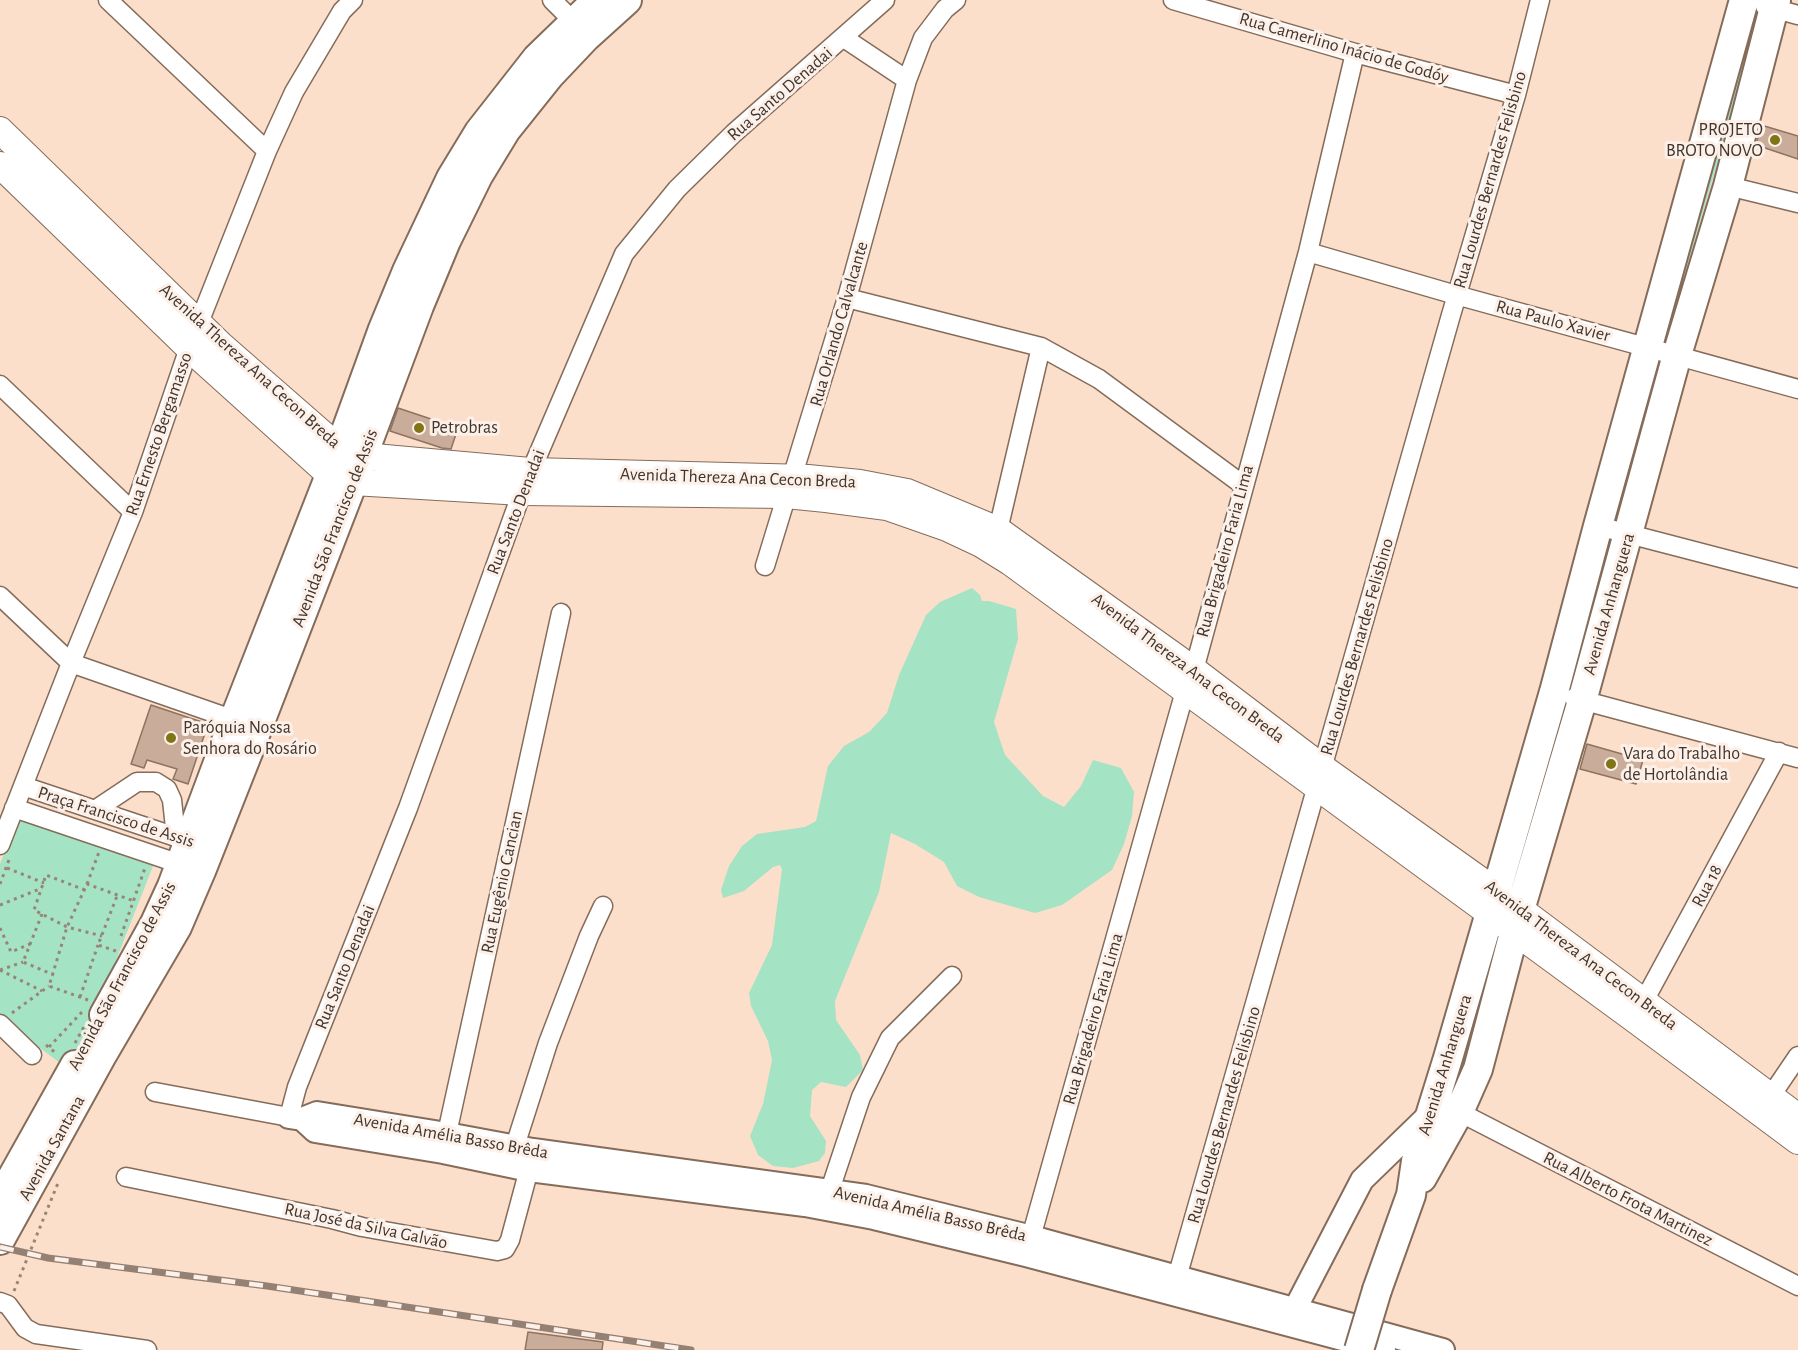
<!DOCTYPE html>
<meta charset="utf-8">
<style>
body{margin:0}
canvas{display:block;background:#fcdfcb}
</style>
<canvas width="1798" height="1350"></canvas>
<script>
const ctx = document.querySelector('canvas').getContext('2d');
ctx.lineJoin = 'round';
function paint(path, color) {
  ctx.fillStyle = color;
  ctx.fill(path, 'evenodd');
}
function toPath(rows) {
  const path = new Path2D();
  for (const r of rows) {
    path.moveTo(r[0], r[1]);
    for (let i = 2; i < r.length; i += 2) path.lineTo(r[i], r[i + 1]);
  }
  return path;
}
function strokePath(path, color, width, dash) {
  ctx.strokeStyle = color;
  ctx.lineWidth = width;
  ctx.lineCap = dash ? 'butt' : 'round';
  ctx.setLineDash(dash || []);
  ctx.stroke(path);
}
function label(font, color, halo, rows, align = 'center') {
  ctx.font = font + ' "Alegreya Sans",sans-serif';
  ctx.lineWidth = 6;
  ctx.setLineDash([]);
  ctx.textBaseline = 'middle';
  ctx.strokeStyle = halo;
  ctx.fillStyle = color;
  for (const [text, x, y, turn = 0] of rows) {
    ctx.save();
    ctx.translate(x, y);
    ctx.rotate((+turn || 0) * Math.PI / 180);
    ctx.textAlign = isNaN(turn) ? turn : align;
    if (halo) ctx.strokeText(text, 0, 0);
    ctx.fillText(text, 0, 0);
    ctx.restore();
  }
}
const green = toPath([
 [1750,23,1754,38,1684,277,1670,335,1662,323],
 [1613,544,1577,684,1568,682,1606,548],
 [972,588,980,595,982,601,989,601,1016,609,1018,639,994,722,1005,755,1043,796,1064,807,1081,786,1093,760,1121,768,1134,792,1132,816,1124,844,1112,870,1062,905,1035,913,979,897,957,886,944,862,915,844,891,833,879,892,835,1001,836,1020,860,1055,863,1070,846,1087,821,1082,812,1090,810,1116,826,1141,825,1153,819,1161,793,1168,773,1166,758,1155,750,1136,763,1104,772,1060,768,1041,751,1006,749,993,772,945,782,869,780,865,773,867,744,891,723,898,721,890,729,866,742,846,757,834,805,827,816,821,828,766,844,746,869,732,887,713,899,675,926,615,940,602],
 [19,817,155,861,72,1072,0,1018,0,864],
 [1488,952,1497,955,1461,1083,1454,1069]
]);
const building = toPath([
 [1761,125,1798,136,1798,159,1756,145,1761,125],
 [398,408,458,428,451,449,442,448,390,431,398,408],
 [151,705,208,724,188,784,173,779,177,769,147,760,144,768,131,764,151,705],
 [1587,744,1643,760,1636,784,1580,769,1587,744],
 [528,1332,603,1342,602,1350,525,1350,528,1332]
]);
const path = toPath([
 [7,868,44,883],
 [0,884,10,857],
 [87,884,99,852],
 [85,890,46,875,34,910,67,927,102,936],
 [0,905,42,888],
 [42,914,23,962,54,975],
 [0,928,11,952,30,944],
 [121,936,145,868],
 [116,951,98,945,117,896],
 [0,970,42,991],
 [0,970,23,962],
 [80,997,98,945],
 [88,1000,49,986,67,927,87,884,134,901],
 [12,1013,49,986],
 [75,1043,85,1025],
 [46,1045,57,1054],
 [49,1047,82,1012],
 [14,1291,58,1183]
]);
const minor = toPath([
 [108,0,267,151],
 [552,0,573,21],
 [1173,0,1355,53,1516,95],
 [1765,6,1798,15],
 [844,38,907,80],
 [1728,186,1798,203],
 [1308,252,1456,295,1798,389],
 [847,298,1041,347,1099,379,1243,485],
 [0,385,133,512],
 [1598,526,1798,578],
 [998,530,1041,347],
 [765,566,847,298,907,80,923,38,945,9,956,0],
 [0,596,71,663,243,723],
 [1574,698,1798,758],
 [23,786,197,844],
 [14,808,189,867],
 [95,810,137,782,156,782,167,789,172,800,176,837],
 [0,845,71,663,133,512,189,348,267,151,294,92,342,11,353,0],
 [1638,1012,1779,752],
 [0,1024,32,1055],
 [155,1092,289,1117,297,1087,408,808,522,492,624,254,677,189,734,133,885,0],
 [1764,1106,1798,1056],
 [1459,1112,1798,1286],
 [515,1146,548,1043,589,936,603,906],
 [444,1147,561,613],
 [126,1177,332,1219,362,1227,497,1251,505,1249,510,1240,532,1158],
 [830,1190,861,1097,890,1038,952,976],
 [1028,1248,1185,691,1194,670,1308,252,1355,53],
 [1174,1288,1451,315,1516,95,1540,0],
 [0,1302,8,1305,25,1328,36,1334,147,1350]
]);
const tertiary = toPath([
 [289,1117,302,1119,315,1131,443,1152,529,1170,805,1205,874,1218,1026,1255,1384,1350],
 [302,1119,317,1113,447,1134,533,1150,866,1196,1032,1237,1443,1350],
 [1295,1309,1362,1180,1431,1113]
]);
const secondary = toPath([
 [0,130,221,345,340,449,363,456,530,471,808,478,860,483,907,492,998,530,1194,670,1323,768,1497,892,1798,1117],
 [0,165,189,348,330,475,353,482,522,492,786,495,826,499,887,507,947,528,981,544,1010,562,1634,1019,1798,1141]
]);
const primary = toPath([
 [104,1015,155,923,172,886,234,720,330,475,383,329,407,271,451,178,479,132,537,58,597,0],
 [1422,1178,1459,1112,1478,1069,1520,910,1582,701,1677,355,1728,186,1776,0],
 [0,1199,75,1065],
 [0,1240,101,1057,177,927,201,871,258,727,353,482,419,306,446,241,478,176,506,130,550,75,586,37,627,0],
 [1377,1290,1411,1195,1416,1161,1448,1058,1554,692,1598,526,1744,0]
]);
const rail = toPath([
 [0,1247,48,1258,267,1286,691,1350]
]);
const primaryBridge = toPath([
 [1359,1350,1377,1290]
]);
const markers = [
 [1775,140,6,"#7f7416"],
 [419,428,6,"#7f7416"],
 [171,738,6,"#7f7416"],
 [1611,764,6,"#7f7416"]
];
const streetNames = [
 ["Rua Camerlino Inácio de Godóy",1344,48,16],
 ["Rua Santo Denadai",780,94,-41],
 ["Rua Lourdes Bernardes Felisbino",1490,180,-74],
 ["Rua Paulo Xavier",1553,321,15],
 ["Rua Orlando Calvalcante",839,324,-74],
 ["Avenida Thereza Ana Cecon Breda",250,366,42],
 ["Rua Ernesto Bergamasso",159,434,-71],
 ["Avenida Thereza Ana Cecon Breda",738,478,2],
 ["Rua Santo Denadai",516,512,-69],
 ["Avenida São Francisco de Assis",335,528,-69],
 ["Rua Brigadeiro Faria Lima",1225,551,-75],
 ["Avenida Anhanguera",1609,604,-74],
 ["Rua Lourdes Bernardes Felisbino",1357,647,-74],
 ["Avenida Thereza Ana Cecon Breda",1188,668,37],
 ["Praça Francisco de Assis",116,817,18],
 ["Rua Eugênio Cancian",502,882,-78],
 ["Rua 18",1707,886,-62],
 ["Avenida Thereza Ana Cecon Breda",1581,955,37],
 ["Rua Santo Denadai",345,967,-68],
 ["Avenida São Francisco de Assis",122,976,-62],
 ["Rua Brigadeiro Faria Lima",1093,1019,-74],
 ["Avenida Anhanguera",1445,1065,-73],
 ["Rua Lourdes Bernardes Felisbino",1224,1115,-74],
 ["Avenida Amélia Basso Brêda",451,1136,10],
 ["Avenida Santana",52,1148,-61],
 ["Rua Alberto Frota Martinez",1628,1199,27],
 ["Avenida Amélia Basso Brêda",930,1214,13],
 ["Rua José da Silva Galvão",366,1226,12]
];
const poiNames = [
 ["PROJETO",1763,130,"right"],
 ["BROTO NOVO",1763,151,"right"],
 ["Petrobras",431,428],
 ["Paróquia Nossa",183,728],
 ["Senhora do Rosário",183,749],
 ["Vara do Trabalho",1623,754],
 ["de Hortolândia",1623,775]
];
paint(green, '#a4e3c3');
paint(building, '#c9ad9a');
strokePath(building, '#8d7361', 1.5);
strokePath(minor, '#856c5a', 21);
strokePath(tertiary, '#856c5a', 26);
strokePath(secondary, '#856c5a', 28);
strokePath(primary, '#856c5a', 32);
strokePath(path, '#988577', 3, [3, 4.5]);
strokePath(minor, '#fff', 18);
strokePath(tertiary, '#fff', 22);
strokePath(secondary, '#fff', 26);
strokePath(primary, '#fff', 28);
strokePath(rail, '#948174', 7);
strokePath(rail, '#fcf0e8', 4.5, [14]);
strokePath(primaryBridge, '#856c5a', 32, []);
strokePath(primaryBridge, '#fff', 28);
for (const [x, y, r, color] of markers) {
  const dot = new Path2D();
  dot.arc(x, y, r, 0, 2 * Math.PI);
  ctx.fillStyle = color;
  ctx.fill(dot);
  strokePath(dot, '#fcf0e8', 2);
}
label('18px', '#41362e', '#fcf0e8', streetNames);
label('18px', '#41362e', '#fcf0e8', poiNames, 'left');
</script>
